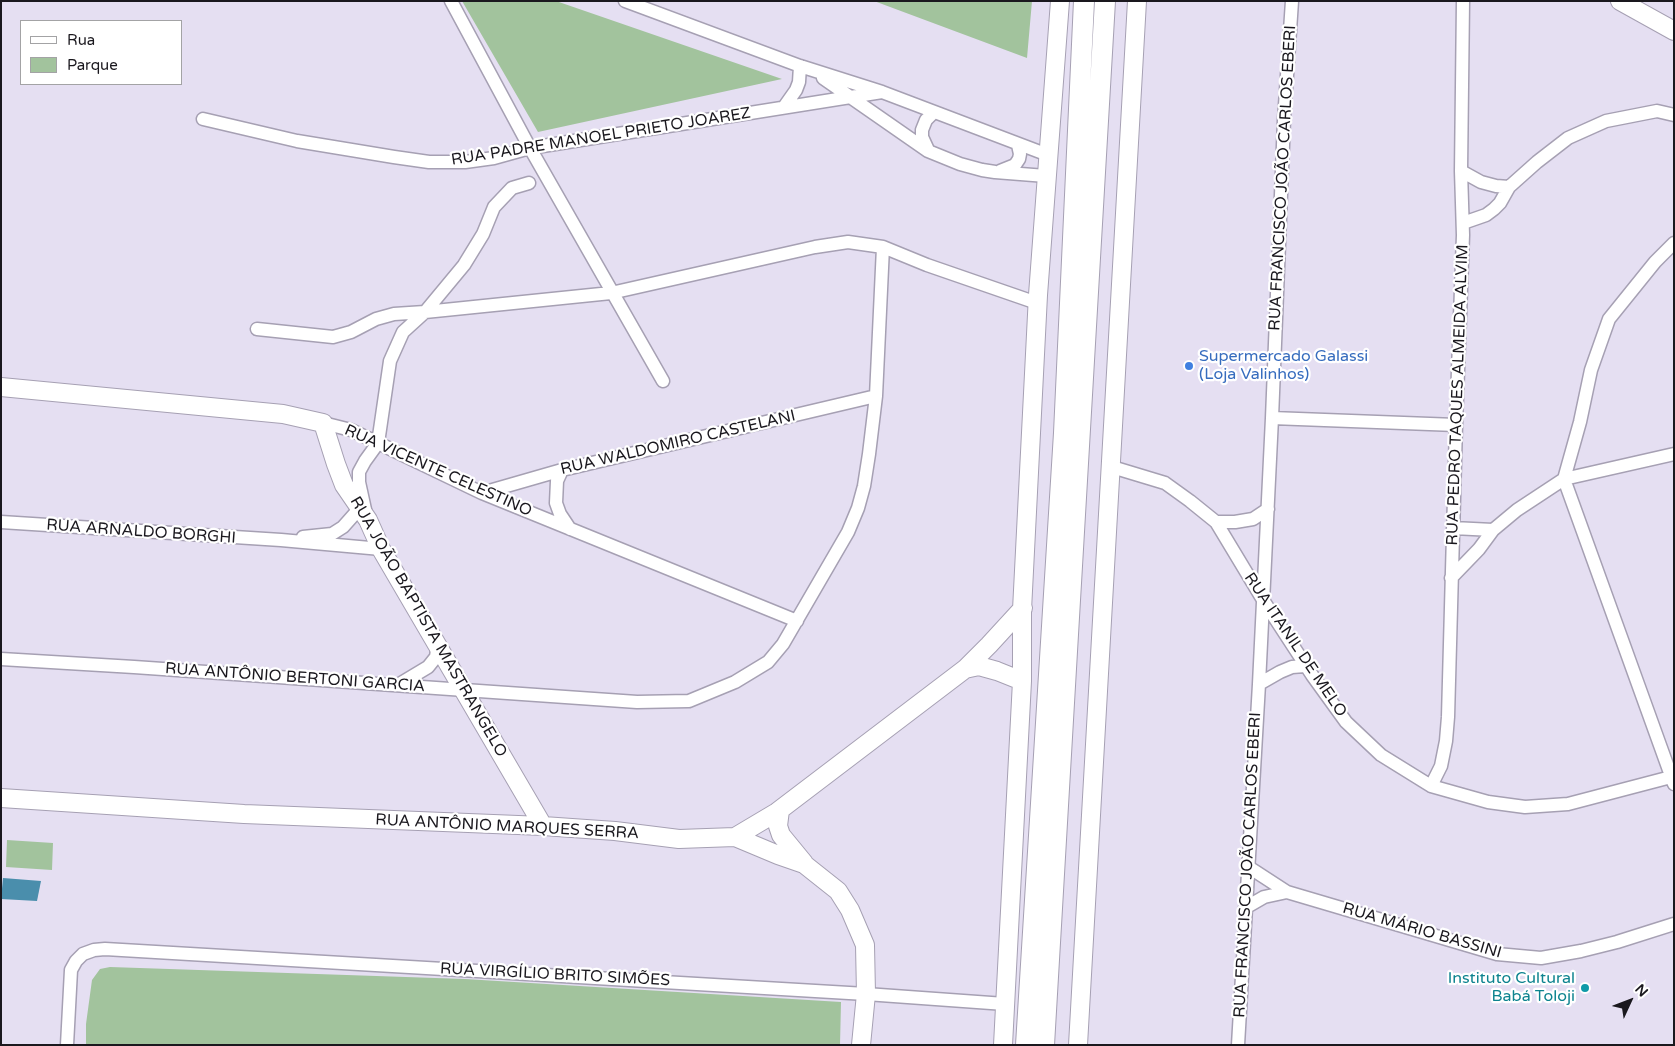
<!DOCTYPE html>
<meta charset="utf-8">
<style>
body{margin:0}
#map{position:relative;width:1675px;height:1046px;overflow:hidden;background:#e5dff2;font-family:"Varela Round",sans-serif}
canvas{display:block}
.frame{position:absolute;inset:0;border:2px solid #1a181e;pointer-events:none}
.legend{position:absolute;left:20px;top:20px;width:162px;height:65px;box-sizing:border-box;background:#fff;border:1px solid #a3a3a5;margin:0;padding:6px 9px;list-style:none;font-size:15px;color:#1a181e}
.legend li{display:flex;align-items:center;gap:10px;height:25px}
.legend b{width:25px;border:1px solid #a3a3a5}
.north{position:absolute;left:1605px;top:976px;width:50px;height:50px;-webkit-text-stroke:4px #fff;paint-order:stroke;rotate:47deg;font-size:14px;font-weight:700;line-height:20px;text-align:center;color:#1a181e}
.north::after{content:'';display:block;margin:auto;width:18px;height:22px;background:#1a181e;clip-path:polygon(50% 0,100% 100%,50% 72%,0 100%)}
</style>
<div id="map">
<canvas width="1675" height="1046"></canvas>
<div class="frame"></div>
<ul class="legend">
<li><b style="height:6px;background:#fff"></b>Rua</li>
<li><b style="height:14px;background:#a2c39d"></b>Parque</li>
</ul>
<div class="north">N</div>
</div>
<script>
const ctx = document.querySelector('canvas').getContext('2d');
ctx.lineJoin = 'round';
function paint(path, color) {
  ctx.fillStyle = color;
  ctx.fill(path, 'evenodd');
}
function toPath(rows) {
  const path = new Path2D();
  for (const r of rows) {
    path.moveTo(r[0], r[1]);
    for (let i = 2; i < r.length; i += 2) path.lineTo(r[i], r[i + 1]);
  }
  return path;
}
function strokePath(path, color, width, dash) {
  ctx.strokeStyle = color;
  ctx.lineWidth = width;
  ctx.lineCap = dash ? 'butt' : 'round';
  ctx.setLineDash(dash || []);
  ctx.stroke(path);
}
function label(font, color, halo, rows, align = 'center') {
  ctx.font = font + ' "Varela Round",sans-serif';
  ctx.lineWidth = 4.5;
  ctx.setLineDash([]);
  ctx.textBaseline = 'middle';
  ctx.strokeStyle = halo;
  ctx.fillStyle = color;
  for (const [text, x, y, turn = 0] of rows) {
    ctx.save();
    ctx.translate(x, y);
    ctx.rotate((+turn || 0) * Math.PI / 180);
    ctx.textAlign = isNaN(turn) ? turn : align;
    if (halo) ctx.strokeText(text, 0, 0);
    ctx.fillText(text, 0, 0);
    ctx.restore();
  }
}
const green = toPath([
 [462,1,556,1,782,79,538,132],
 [874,1,1032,1,1027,58],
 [7,840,53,843,52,870,6,867],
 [110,967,465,979,841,1002,840,1045,86,1045,86,1024,92,980,100,969]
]);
const water = toPath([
 [3,878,41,881,37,901,1,899]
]);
const street = toPath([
 [451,1,530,148,663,381],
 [625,1,800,66,882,92,1048,155],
 [823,78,928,151,960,164,982,170,995,172,1046,176],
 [784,107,796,90,799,82,800,66],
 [203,119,297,141,394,157,429,162,465,162,494,158,530,148,882,92],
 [928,150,922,137,922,130,926,120,933,113],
 [1000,171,1015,165,1019,159,1020,154,1018,145],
 [1461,171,1481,182,1496,186,1509,187],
 [1463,223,1486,215,1494,209,1500,203,1509,187,1537,162,1568,138,1606,121,1657,111,1674,115],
 [1674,243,1655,262,1609,319,1591,370,1580,422,1564,479,1674,784],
 [257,329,333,337,351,332,376,319,394,314,425,312,611,293,815,247,848,242,883,247,927,265,1037,303],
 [1272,418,1456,425],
 [323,423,351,430,482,493,797,621],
 [1112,467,1165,483,1190,501,1216,522,1263,600,1312,675,1346,722,1381,755,1431,786,1488,802,1525,807,1568,804,1671,777],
 [562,470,557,481,556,503,560,514,570,529],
 [482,493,562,470,876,396],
 [366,514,359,482,359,472,365,461,378,443,390,361,403,332,425,312,464,265,483,234,494,207,512,188,529,183],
 [1,522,281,540,381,549],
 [1216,522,1235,522,1253,519,1268,509],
 [1453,528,1493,530],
 [303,537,332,534,343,527,359,509],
 [1451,578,1479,549,1493,530,1517,510,1564,479,1674,454],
 [1,659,134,667,637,702,689,701,735,682,768,662,783,644,848,532,858,508,864,486,869,454,876,396,883,247],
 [1259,684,1280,672,1292,667,1305,666],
 [398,685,428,667,436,657,438,643],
 [1431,786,1441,766,1446,741,1448,717,1456,425,1463,235,1461,171,1463,1],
 [1247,866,1287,892,1497,954,1541,958,1581,951,1617,942,1674,924],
 [1245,908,1264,897,1287,892],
 [67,1045,71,970,76,961,83,954,94,950,105,949,866,994,1005,1004],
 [1238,1045,1259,684,1272,418,1284,120,1292,1]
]);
const secondary = toPath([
 [1620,1,1674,31],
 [1,387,283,414,323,423,336,464,344,485,368,520,381,549,543,826],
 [965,669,979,666,997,671,1022,681],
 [1,798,244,814,543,826,615,831,679,839,735,837,778,855,804,864,838,891,850,910,865,945,866,994,861,1045],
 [780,810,778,826,781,835,804,863],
 [735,837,777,812,965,669,989,645,1023,608],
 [1003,1045,1022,681,1022,610,1038,295,1060,1],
 [1078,1045,1137,1]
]);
const primary = toPath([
 [1026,1045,1064,433,1084,1],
 [1044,1045,1105,1]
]);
const markers = [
 [1189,366,5,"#3f7fe0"],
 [1585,988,5,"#0f9aa8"]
];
const streetNames = [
 ["RUA PADRE MANOEL PRIETO JOAREZ",601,137,-9],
 ["RUA FRANCISCO JOÃO CARLOS EBERI",1283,178,-87],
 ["RUA PEDRO TAQUES ALMEIDA ALVIM",1458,395,-88],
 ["RUA WALDOMIRO CASTELANI",678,443,-13],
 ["RUA VICENTE CELESTINO",438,471,24],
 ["RUA ARNALDO BORGHI",141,532,4],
 ["RUA JOÃO BAPTISTA MASTRANGELO",428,627,60],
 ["RUA ITANIL DE MELO",1295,645,56],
 ["RUA ANTÔNIO BERTONI GARCIA",295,678,4],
 ["RUA ANTÔNIO MARQUES SERRA",507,827,3],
 ["RUA FRANCISCO JOÃO CARLOS EBERI",1248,865,-87],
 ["RUA MÁRIO BASSINI",1422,931,16],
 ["RUA VIRGÍLIO BRITO SIMÕES",555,975,3]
];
const shopNames = [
 ["Supermercado Galassi",1199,357],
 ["(Loja Valinhos)",1199,375]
];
const cultureNames = [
 ["Instituto Cultural",1575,979],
 ["Babá Toloji",1575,997]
];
paint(green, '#a2c39d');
paint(water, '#4a8eac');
strokePath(street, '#a6a0b3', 15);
strokePath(secondary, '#a6a0b3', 20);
strokePath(primary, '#a6a0b3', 22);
strokePath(street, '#fff', 12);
strokePath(secondary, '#fff', 18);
strokePath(primary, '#fff', 20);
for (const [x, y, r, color] of markers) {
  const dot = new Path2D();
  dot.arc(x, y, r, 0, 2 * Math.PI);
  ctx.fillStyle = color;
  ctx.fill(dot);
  strokePath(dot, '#fff', 2);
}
label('16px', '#1a181e', '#fff', streetNames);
label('16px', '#366cbe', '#fff', shopNames, 'left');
label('16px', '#0d838f', '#fff', cultureNames, 'right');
</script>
